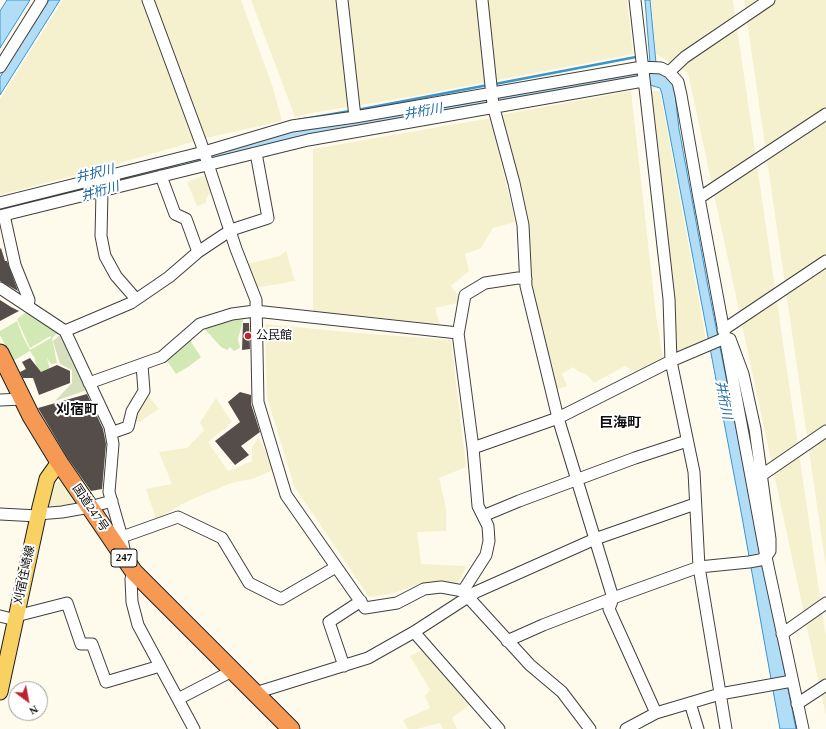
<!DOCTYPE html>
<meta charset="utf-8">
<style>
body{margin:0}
#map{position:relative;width:826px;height:729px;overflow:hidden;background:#fffbec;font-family:"Times New Roman",serif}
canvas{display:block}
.north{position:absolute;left:8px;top:681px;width:40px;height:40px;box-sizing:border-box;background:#fff;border:1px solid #9e9e9e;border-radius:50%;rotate:148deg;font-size:11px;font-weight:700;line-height:16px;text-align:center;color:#0d0d0d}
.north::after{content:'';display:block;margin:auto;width:14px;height:18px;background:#bd2430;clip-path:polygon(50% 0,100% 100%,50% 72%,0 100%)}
</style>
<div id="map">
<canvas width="826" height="729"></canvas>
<div class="north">N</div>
</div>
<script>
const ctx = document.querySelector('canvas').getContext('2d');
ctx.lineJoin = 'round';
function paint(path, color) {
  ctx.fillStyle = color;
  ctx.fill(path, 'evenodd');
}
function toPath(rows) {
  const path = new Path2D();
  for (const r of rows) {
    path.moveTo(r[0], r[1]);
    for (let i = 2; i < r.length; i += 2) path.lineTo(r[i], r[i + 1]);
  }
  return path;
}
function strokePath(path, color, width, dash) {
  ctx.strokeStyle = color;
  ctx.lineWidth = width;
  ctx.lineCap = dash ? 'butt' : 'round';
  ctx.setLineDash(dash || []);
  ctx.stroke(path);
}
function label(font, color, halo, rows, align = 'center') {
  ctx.font = font + ' "Times New Roman","Noto Sans JP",serif';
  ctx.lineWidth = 4;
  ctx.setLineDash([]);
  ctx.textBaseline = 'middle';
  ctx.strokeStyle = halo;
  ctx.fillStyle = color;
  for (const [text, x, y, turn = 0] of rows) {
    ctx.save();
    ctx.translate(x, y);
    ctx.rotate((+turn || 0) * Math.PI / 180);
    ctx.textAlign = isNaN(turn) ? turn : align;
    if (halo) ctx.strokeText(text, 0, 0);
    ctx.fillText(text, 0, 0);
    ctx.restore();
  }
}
const farmland = toPath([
 [63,0,241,0,273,88,282,121,206,138,110,166,0,195,0,99],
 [251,0,627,0,633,54,409,97,311,113,295,117],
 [651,0,733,0,826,638,826,716,688,73,656,54],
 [744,0,826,0,826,568],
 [631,91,656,315,663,359,635,372,625,366,594,383,586,374,579,372,573,367,562,374,567,386,555,390,532,289,528,223,500,115],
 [650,91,660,91,706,340,677,352,655,147],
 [491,118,515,222,493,228,481,248,465,254,469,271,451,286,460,298,457,303,435,308,440,324,313,311,313,149],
 [206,175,211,192,206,198,206,203,197,206,187,182],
 [286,251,295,281,255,288,247,264,280,256],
 [265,324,346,332,451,340,466,467,439,478,446,508,446,531,417,532,421,564,467,566,458,583,422,583,391,594,369,597,294,486,267,397],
 [143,389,159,409,139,422,127,420,130,398],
 [216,398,232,422,208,442,228,471,252,461,252,447,259,437,273,470,252,479,231,483,188,501,156,519,146,489,172,484,159,452,187,448,204,430,200,422],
 [64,481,79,506,49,510,53,483],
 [424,649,469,705,452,718,457,729,443,729,440,723,417,729,408,729,403,720,430,708,425,696,430,690,410,656]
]);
const green = toPath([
 [30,309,61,330,52,338,57,363,51,364,47,358,52,379,47,382,41,372,37,370,34,356,33,356,30,351,13,361,0,335,0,331,17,321,23,337,30,350,51,338,50,336,30,348,17,319],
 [244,317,238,339,240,348,234,351,230,347,227,350,221,347,203,327,224,319],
 [187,336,201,357,188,367,176,374,165,358]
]);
const cemetery = toPath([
 [64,332,87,390,55,401,72,383,72,370,60,364,53,341]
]);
const water = toPath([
 [7,0,30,0,0,48,0,11,7,0],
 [49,0,60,0,0,95,0,77,49,0],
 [645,0,650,0,656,63,650,62,645,0],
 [648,70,669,76,674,85,679,129,708,287,796,729,780,729,742,517,662,94,660,88,650,85,646,90,648,70],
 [635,71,641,74,639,80,483,105,0,214,0,205,293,128,635,71]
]);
const stream = toPath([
 [495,84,636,57],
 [357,110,488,85],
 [298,120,350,111]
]);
const building = toPath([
 [1,248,5,261,7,261,18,291,0,281,0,249],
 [0,300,11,307,19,311,0,321],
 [243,323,249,323,250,349,242,350],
 [30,358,41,372,57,365,70,371,70,383,39,395,33,378,23,378,20,372,26,369,22,362],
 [240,392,251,395,251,404,260,432,241,446,249,455,235,465,215,441,240,422,228,402],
 [87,394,103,429,106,444,102,489,91,491,67,457,38,408]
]);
const minor = toPath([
 [148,0,201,143,236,249,256,300,258,402,286,495,365,608,397,603,424,589,441,587,463,591],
 [342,0,355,117],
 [482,0,493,105,514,183,523,225,526,286,558,418,613,598,609,609,656,713],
 [635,0,669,299,671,361,694,472,699,567,726,729],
 [0,67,42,0],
 [669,72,685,57,769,0],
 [161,176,175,214,186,219,198,252],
 [102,192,101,236,105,256,116,276,136,299],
 [699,198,826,114],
 [0,203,204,152,292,126,355,117,642,67,661,68,669,72,678,82,681,95,699,198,766,557,803,729],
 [4,215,15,265,29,300,28,306],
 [0,216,308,140,643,81],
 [0,288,65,331,110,427,113,444,109,492,121,534,125,554],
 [723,330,826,261],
 [65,331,131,303,169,277,198,252,231,230,268,218,256,153],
 [458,335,465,295,485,283,518,278,526,279],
 [89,383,162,357,200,324,232,314,255,311,458,333,473,448,478,506,488,526,489,541,486,555,463,591,468,597,414,632,368,658,255,693],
 [0,400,23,399],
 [111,433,128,427,132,411,144,391,142,365],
 [473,448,558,418,671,361,725,338,730,339,743,374,755,429,770,539,770,551,766,557,760,560,749,562,699,567,613,598,543,625,507,641],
 [762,475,826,431],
 [0,514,38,516],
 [38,514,62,512,90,507,112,501],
 [483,516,519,501,635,458,687,441],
 [122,537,178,517,222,538,249,583,281,599,336,567],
 [134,572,131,579,132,602,138,625,194,729],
 [17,614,20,615,67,603,81,644,92,644,106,682,160,666],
 [0,616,16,620],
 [414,632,499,729],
 [782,634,826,603],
 [344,666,329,622,361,601],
 [178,699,232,671],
 [690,703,698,729],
 [797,704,826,685],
 [590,729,562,692,530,665,468,597,476,592,595,539,695,504],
 [626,729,656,713,720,694,792,681]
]);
const major = toPath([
 [0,692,40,507,47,479,59,462]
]);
const highway = toPath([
 [0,353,31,416,59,462,134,572,291,729]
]);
const markers = [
 [248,336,4,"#bd2430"]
];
const shields = [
 [124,558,26]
];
const shieldNames = [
 ["247",124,558]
];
const poiNames = [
 ["公民館",256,336]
];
const streetNames = [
 ["国道247号",90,508,56],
 ["刈宿住崎線",25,575,-78]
];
const waterNames = [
 ["井桁川",423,112,-10],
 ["井択川",95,174,-13],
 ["井桁川",100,192,-16],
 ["井桁川",723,400,79]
];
const quarterNames = [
 ["刈宿町",77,410],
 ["巨海町",620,423]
];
paint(farmland, '#f5f0cd');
paint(green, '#d2e9b6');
paint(cemetery, '#d6e0be');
paint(water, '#b1def6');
strokePath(water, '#3896cd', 1);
strokePath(stream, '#3896cd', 2.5);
paint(building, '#554d49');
strokePath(minor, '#404040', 13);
strokePath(major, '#1e1e1e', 17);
strokePath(highway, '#1e1e1e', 19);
strokePath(minor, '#fff', 11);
strokePath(major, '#f9d062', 15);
strokePath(highway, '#f59954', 17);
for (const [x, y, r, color] of markers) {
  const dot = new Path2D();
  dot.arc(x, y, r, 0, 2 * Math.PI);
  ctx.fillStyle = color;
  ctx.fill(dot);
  strokePath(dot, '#fff', 1.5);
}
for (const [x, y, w] of shields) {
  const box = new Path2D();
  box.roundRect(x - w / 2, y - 9, w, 18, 3);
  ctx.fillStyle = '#fff';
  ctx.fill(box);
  strokePath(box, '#0d0d0d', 1);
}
label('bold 11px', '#0d0d0d', null, shieldNames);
label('12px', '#0d0d0d', '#fff', poiNames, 'left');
label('12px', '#0d0d0d', '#fff', streetNames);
label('italic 13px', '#16669e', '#fff', waterNames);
label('bold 14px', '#0d0d0d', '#fff', quarterNames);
</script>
